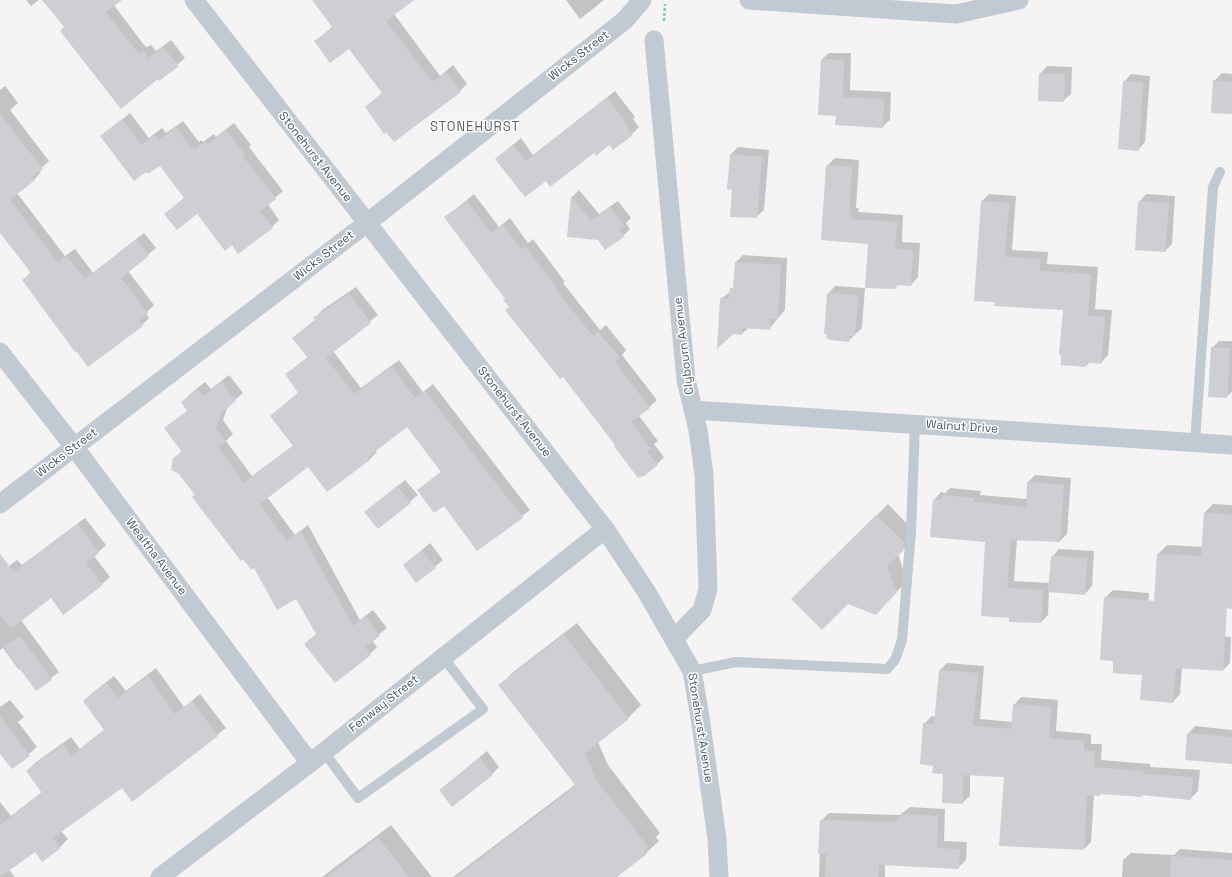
<!DOCTYPE html>
<style>
body{margin:0}
canvas{display:block;background:#f5f3f3}
</style>
<canvas width="1232" height="877"></canvas>
<script>
const ctx = document.querySelector('canvas').getContext('2d');
ctx.lineJoin = 'round';
function paint(path, color) {
  ctx.fillStyle = color;
  ctx.fill(path, 'evenodd');
}
function toPath(rows) {
  const path = new Path2D();
  for (const r of rows) {
    path.moveTo(r[0], r[1]);
    for (let i = 2; i < r.length; i += 2) path.lineTo(r[i], r[i + 1]);
  }
  return path;
}
function strokePath(path, color, width, dash) {
  ctx.strokeStyle = color;
  ctx.lineWidth = width;
  ctx.lineCap = dash ? 'butt' : 'round';
  ctx.setLineDash(dash || []);
  ctx.stroke(path);
}
function label(font, color, halo, rows, align = 'center') {
  ctx.font = font + ' "Space Grotesk",sans-serif';
  ctx.lineWidth = 3;
  ctx.setLineDash([]);
  ctx.textBaseline = 'middle';
  ctx.strokeStyle = halo;
  ctx.fillStyle = color;
  for (const [text, x, y, turn = 0] of rows) {
    ctx.save();
    ctx.translate(x, y);
    ctx.rotate((+turn || 0) * Math.PI / 180);
    ctx.textAlign = isNaN(turn) ? turn : align;
    if (halo) ctx.strokeText(text, 0, 0);
    ctx.fillText(text, 0, 0);
    ctx.restore();
  }
}
const shadow = toPath([
 [26,0,39,0,31,6],
 [43,0,116,0,113,4,144,45,147,47,151,45,156,51,171,40,185,58,160,80,65,27],
 [313,0,412,0,394,14,440,76,453,65,467,84,460,91,366,107,383,92,349,47,316,41,333,26],
 [566,0,604,0,580,19],
 [829,53,851,53,850,90,891,92,890,120,882,127,837,115,821,60],
 [1047,66,1072,67,1071,94,1063,101,1040,74],
 [1222,73,1232,74,1232,113,1214,81],
 [1131,74,1150,76,1145,142,1138,150,1124,82],
 [5,86,18,103,10,110,49,161,39,170,41,172,34,180,17,193,65,256,75,249,93,273,144,233,156,248,128,271,154,305,146,313,149,318,142,325,23,280,31,272,0,231,0,90],
 [615,91,635,117,633,119,639,127,632,134,594,151,546,180,496,159,521,138,533,155],
 [130,113,149,138,162,128,166,133,183,121,199,142,201,140,203,142,214,134,216,137,234,123,251,145,249,147,283,191,268,204,279,220,272,227,198,213,165,214,185,197,160,164,102,136],
 [738,147,769,150,764,210,756,217,733,189,731,154],
 [835,158,859,160,856,208,859,208,858,212,903,215,902,242,920,243,918,277,911,285,899,284,895,288,869,243,822,239,827,166],
 [579,190,599,214,618,201,631,218,626,223,630,229,623,236,598,239,568,236,572,197],
 [474,194,499,227,510,218,528,243,533,239,565,282,563,283,600,330,606,325,626,350,622,355,657,400,639,416,658,441,654,444,664,457,657,464,617,445,510,307,506,299,446,217],
 [989,194,1016,196,1012,250,1048,252,1047,264,1098,267,1095,309,1112,310,1108,355,1101,363,1090,362,1086,366,1064,309,975,300,982,201],
 [1146,194,1175,196,1172,244,1165,251,1139,202],
 [743,255,787,258,785,310,769,329,748,328,742,334,721,299,731,291,734,286,735,263],
 [835,286,865,288,862,328,848,341,828,294],
 [356,287,378,315,333,351,361,388,399,360,423,392,433,384,530,510,478,549,444,504,418,490,442,471,408,425,375,450,377,452,369,460,308,466,267,497,295,535,308,525,360,620,373,610,387,628,372,640,377,647,370,654,306,644,317,634,297,598,254,567,196,495,174,459,182,451,165,429,188,410,182,402,189,395,205,382,211,389,229,375,243,393,228,406,223,420,233,434,226,441,252,476,294,445,271,416,299,392,286,374,308,357,293,338,316,319,315,318,322,310],
 [1219,341,1232,341,1232,392,1226,397,1212,348],
 [1035,475,1071,478,1067,534,1060,541,1017,539,1014,581,1050,583,1052,557,1059,549,1094,551,1092,586,1085,594,1049,591,1048,615,1041,622,1010,621,986,541,934,500,941,492,945,493,950,488,981,491,980,495,1027,499,1028,482],
 [405,480,418,495,378,527,366,512],
 [888,504,914,531,913,539,898,554,907,581,876,614,847,603,793,599],
 [1213,504,1232,505,1232,608,1158,554,1167,545,1202,547,1205,512],
 [85,518,106,545,94,556,110,577,102,584,51,597,21,620,59,672,36,690,21,669,19,670,3,648,0,650,0,573,17,560,22,565],
 [430,543,443,560,417,582,404,565],
 [1113,590,1149,593,1147,631,1231,637,1230,663,1223,670,1182,667,1180,694,1173,702,1143,674,1114,660,1105,598],
 [577,623,641,705,628,718,598,742,608,765,660,833,656,837,659,841,646,853,616,877,453,877,576,784,500,686,512,673],
 [947,663,984,666,980,719,1013,722,1014,705,1021,697,1058,700,1056,731,1091,734,1091,744,1102,744,1101,760,1150,764,1150,767,1200,770,1198,791,1190,799,1143,794,1141,796,1102,793,1100,795,1094,795,1091,842,1084,849,1005,776,970,774,970,796,962,803,944,773,934,765,924,724,932,716,936,717,940,670],
 [156,668,184,707,200,694,226,728,133,800,122,787,61,831,68,839,60,847,35,851,9,870,15,877,0,877,0,802,11,816,42,792,27,771,35,763,71,737,80,749,105,729,84,701,92,693,114,676,126,691],
 [10,700,24,717,18,722,37,747,12,768,0,752,0,707],
 [1195,726,1232,730,1232,763,1188,734],
 [487,751,499,767,492,774,440,790],
 [910,807,945,809,944,841,967,842,966,860,958,868,885,864,885,877,819,877,821,821,829,813,900,815],
 [391,825,432,877,322,877],
 [1180,849,1232,853,1232,877,1122,877,1123,860,1131,853,1174,855]
]);
const building = toPath([
 [42,0,122,0,106,12,137,52,139,54,143,51,148,58,163,47,179,66,159,81,158,79,121,109,60,31,64,27],
 [312,0,414,0,386,21,432,82,446,72,461,92,394,142,386,132,384,134,365,107,382,93,349,49,330,63,314,41,333,28],
 [821,59,844,60,843,97,884,99,883,128,835,125,836,116,818,115],
 [1039,73,1065,74,1064,102,1038,101],
 [1213,80,1232,82,1232,114,1211,113],
 [1123,81,1143,83,1139,151,1118,149],
 [607,98,628,125,626,127,633,135,613,150,609,145,596,156,594,153,550,187,546,181,525,197,495,159,513,145,526,161],
 [0,114,43,169,32,177,35,180,10,200,58,263,67,256,85,279,136,239,149,256,121,278,148,313,139,320,143,326,88,367,76,351,75,352,22,280,31,273,0,233],
 [122,119,141,145,155,135,159,140,176,127,191,148,193,147,195,149,206,141,208,144,226,130,245,154,242,155,276,199,260,211,273,228,238,254,232,245,225,251,197,214,177,230,164,214,184,198,160,166,148,174,146,172,134,181,100,136],
 [730,154,762,157,757,218,730,217,732,190,727,189],
 [826,165,852,167,849,215,852,215,851,219,897,222,895,249,913,250,911,286,896,285,895,289,865,288,868,244,821,240],
 [571,196,591,221,610,207,624,226,619,230,624,237,605,250,598,240,567,237],
 [467,201,491,233,503,225,521,249,525,246,558,290,557,291,593,336,598,332,620,358,615,362,650,408,631,422,651,449,647,452,658,465,643,477,642,476,638,478,614,446,615,445,563,377,560,379,505,310,509,307,503,300,505,299,444,217],
 [981,201,1009,203,1005,257,1041,259,1040,271,1091,274,1088,316,1105,317,1101,364,1086,362,1086,367,1061,365,1061,355,1059,354,1063,310,994,306,995,302,974,301],
 [1138,201,1169,203,1165,252,1135,250],
 [735,262,781,265,778,319,770,319,770,330,742,328,742,335,733,334,717,349,720,298,729,299,730,288,733,288],
 [827,293,858,295,855,336,849,336,849,342,830,340,826,338,827,334,824,334],
 [349,294,371,323,326,358,354,394,392,367,415,398,425,391,523,518,477,551,444,506,434,513,417,490,441,472,407,427,368,457,370,460,327,492,308,467,260,504,287,541,300,531,353,626,365,616,380,636,365,647,371,655,335,683,304,644,316,634,296,599,277,610,254,568,251,570,243,559,241,561,192,497,195,495,178,473,171,470,173,458,182,452,164,428,187,411,181,402,198,389,203,396,222,382,236,401,222,412,216,428,226,442,218,447,244,483,293,446,270,416,298,393,285,374,308,358,292,338,315,320,313,318],
 [1211,347,1230,348,1227,398,1208,397],
 [1027,482,1064,485,1060,542,1011,540,1007,588,1043,590,1041,623,1009,622,1009,618,981,616,985,542,930,537,933,499,941,500,942,495,974,498,974,502,1026,507],
 [397,486,411,503,378,529,364,512],
 [1204,512,1232,515,1232,609,1227,608,1223,671,1176,668,1173,703,1140,700,1142,675,1113,673,1113,661,1100,660,1104,597,1154,601,1157,554,1201,556],
 [876,515,904,542,903,551,887,566,897,592,876,615,848,604,822,630,791,599],
 [78,524,99,553,86,563,103,585,63,615,51,598,11,629,0,615,0,554,14,572],
 [422,550,436,568,416,583,403,565],
 [1051,556,1087,558,1085,595,1048,592],
 [564,635,629,719,585,753,595,778,648,847,644,850,647,854,617,877,456,877,576,786,498,685],
 [20,636,52,680,36,691,4,647],
 [939,670,978,673,973,726,1011,729,1013,704,1051,707,1049,738,1084,741,1084,751,1095,751,1094,767,1143,771,1143,774,1193,777,1191,800,1142,795,1142,797,1100,794,1100,796,1087,795,1084,850,999,846,1004,777,963,775,963,804,942,803,943,774,932,773,933,766,920,764,923,723,934,724],
 [148,676,175,714,192,701,218,736,132,802,122,788,53,838,61,848,42,862,35,852,0,877,0,825,42,793,26,771,63,744,71,756,104,730,83,701,106,683,118,698],
 [0,716,30,756,12,769,0,754],
 [1187,733,1232,737,1232,764,1185,760],
 [480,758,493,775,452,807,439,790],
 [902,814,938,816,937,848,960,849,959,869,879,865,878,877,825,877,826,854,818,854,820,820,897,822,898,816,902,816],
 [378,837,409,877,327,877],
 [1171,856,1232,860,1232,877,1170,877]
]);
const path = toPath([
 [664,21,665,4]
]);
const lane = toPath([
 [1195,442,1213,187,1220,172],
 [692,671,736,662,887,669,895,660,902,640,911,531,915,424],
 [324,752,358,798,483,709,443,657]
]);
const street = toPath([
 [194,0,605,529,646,591,692,671,700,717,717,839,719,877],
 [749,0,956,14,1019,0],
 [654,40,686,380,698,430,704,475,708,589,702,610,674,639],
 [0,352,75,448,310,763],
 [693,410,1232,445],
 [0,504,367,223,625,20,642,0],
 [160,877,310,763,605,529]
]);
const streetNames = [
 ["Wicks Street",579,56,-38],
 ["Stonehurst Avenue",315,157,52],
 ["Wicks Street",324,256,-38],
 ["Clybourn Avenue",684,346,-97],
 ["Stonehurst Avenue",514,412,52],
 ["Walnut Drive",962,427,4],
 ["Wicks Street",67,453,-37],
 ["Wealtha Avenue",156,557,53],
 ["Fenway Street",384,704,-38],
 ["Stonehurst Avenue",700,728,81]
];
const neighbourhoodNames = [
 ["STONEHURST",475,127]
];
paint(shadow, '#0003');
paint(building, '#cdcfd5');
strokePath(path, '#7ad0a6', 2.5, [3, 2]);
strokePath(lane, '#c1cad2', 10);
strokePath(street, '#c1cad2', 19);
label('12px', '#4a5661', '#fff', streetNames);
ctx.letterSpacing = '1px';
label('13px', '#5f6368', '#fff', neighbourhoodNames);
ctx.letterSpacing = '0px';
</script>
